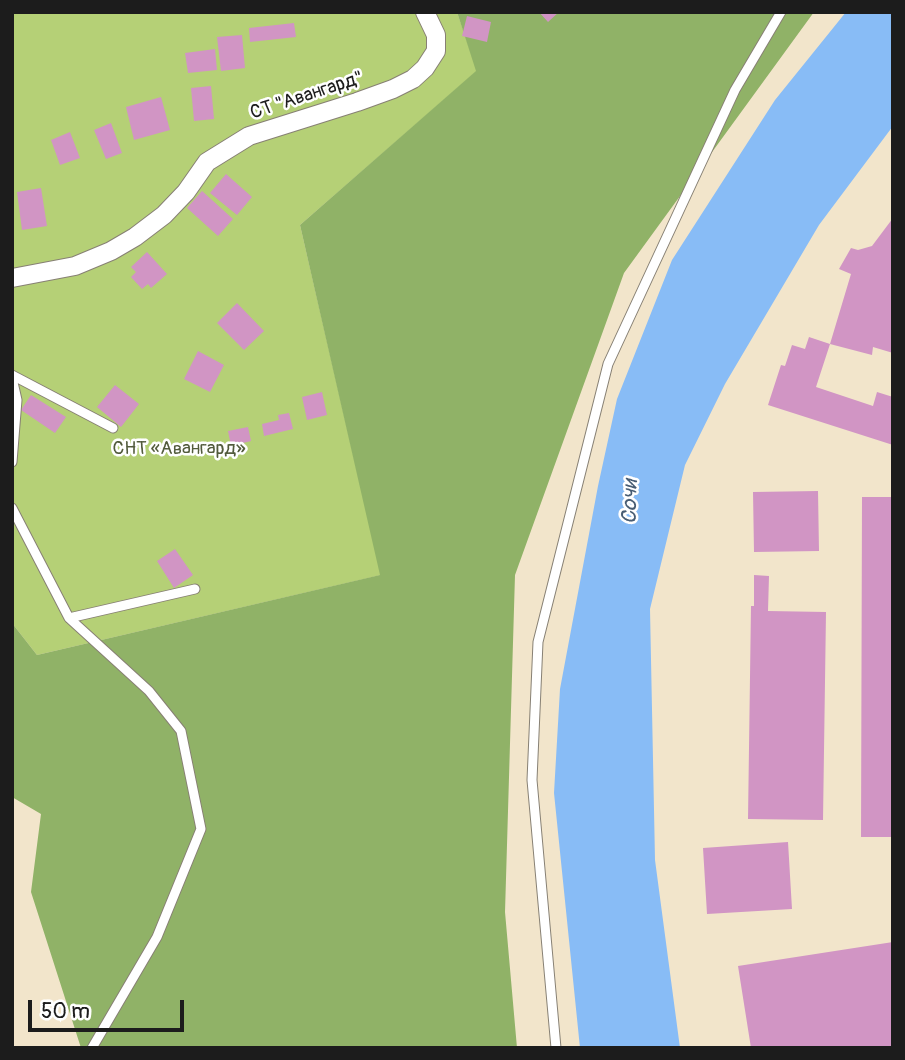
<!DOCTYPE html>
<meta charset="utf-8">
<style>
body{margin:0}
#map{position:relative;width:905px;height:1060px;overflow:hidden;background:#f2e5cb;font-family:Pangolin,sans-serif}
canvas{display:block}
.frame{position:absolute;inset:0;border:14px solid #1c1c1c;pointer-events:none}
.scale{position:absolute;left:28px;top:1000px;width:156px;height:32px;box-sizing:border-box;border:4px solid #1c1c1c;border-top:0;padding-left:9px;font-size:21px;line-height:24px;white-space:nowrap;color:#1c1c1c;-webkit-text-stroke:5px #fff;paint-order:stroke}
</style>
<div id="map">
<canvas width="905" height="1060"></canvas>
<div class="frame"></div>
<div class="scale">50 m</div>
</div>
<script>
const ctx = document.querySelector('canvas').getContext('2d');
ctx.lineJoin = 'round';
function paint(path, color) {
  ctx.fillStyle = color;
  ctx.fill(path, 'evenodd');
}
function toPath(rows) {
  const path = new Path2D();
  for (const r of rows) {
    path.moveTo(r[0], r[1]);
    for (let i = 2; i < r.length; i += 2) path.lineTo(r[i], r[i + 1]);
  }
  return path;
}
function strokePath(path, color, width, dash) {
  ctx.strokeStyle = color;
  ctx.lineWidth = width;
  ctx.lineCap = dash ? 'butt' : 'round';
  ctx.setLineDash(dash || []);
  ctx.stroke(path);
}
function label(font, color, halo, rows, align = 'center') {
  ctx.font = font + ' Pangolin,sans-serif';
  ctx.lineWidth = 5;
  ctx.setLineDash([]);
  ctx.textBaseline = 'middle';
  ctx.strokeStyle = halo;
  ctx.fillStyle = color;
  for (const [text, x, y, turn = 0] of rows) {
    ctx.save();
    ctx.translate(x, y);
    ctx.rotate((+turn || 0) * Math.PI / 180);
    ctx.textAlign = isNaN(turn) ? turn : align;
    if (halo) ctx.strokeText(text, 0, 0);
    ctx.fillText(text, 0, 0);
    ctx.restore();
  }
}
const green = toPath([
 [12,12,457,12,477,71,300,225,381,575,37,655,12,623]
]);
const forest = toPath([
 [457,12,814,12,624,273,515,575,505,912,517,1048,81,1048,31,892,41,814,12,797,12,623,37,655,380,575,300,225,476,71]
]);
const water = toPath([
 [846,12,893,12,893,126,819,225,725,384,685,465,650,609,655,860,680,1048,580,1048,554,793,560,689,598,486,617,399,672,260,775,100]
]);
const building = toPath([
 [539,12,559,12,548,22],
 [467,16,491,22,487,42,462,36],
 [294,23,296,37,250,42,249,28],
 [242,35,245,68,221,71,217,37],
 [215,49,217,70,188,73,185,53],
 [211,86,214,119,194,121,191,88],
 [161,97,170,130,134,140,126,107],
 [111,123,122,153,106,159,94,130],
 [70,132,80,158,60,165,51,140],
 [226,174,252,197,237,215,210,193],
 [41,188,47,226,22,230,17,192],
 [202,191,233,219,218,236,187,208],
 [893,218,893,353,873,347,872,355,830,344,851,274,839,269,851,248,858,250,872,246],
 [147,252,167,274,151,288,148,284,142,289,131,277,136,272,131,267],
 [237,303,264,331,244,350,217,323],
 [809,337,830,344,816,387,873,406,877,392,893,397,893,445,768,405,781,365,785,366,792,345,805,349],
 [198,351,224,365,210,392,184,379],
 [115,385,139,404,121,427,97,407],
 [322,392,327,415,307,420,302,397],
 [31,395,66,417,55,433,21,410],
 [289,413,293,429,264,436,262,424,279,420,278,415],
 [248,427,251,441,231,446,228,431],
 [818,491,819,551,754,552,753,492],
 [862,497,893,497,893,837,861,837],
 [175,549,193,575,174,588,157,561],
 [754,575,769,576,768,611,826,612,823,820,748,819,751,606,754,606],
 [788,842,792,909,707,914,703,848],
 [893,942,893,1048,751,1048,738,966]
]);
const service = toPath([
 [12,375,113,428],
 [12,378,17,400,12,462],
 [12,508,69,618,195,589],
 [69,618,149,691,181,731,201,829,157,937,92,1048],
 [556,1048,532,780,538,642,608,364,735,90,781,12]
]);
const minor = toPath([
 [12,278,75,266,111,251,135,237,164,215,186,192,207,162,249,136,357,102,393,89,413,79,425,68,436,51,436,35,425,12]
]);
const streetNames = [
 ["СТ \"Авангард\"",307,96,-18]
];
const parkNames = [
 ["СНТ «Авангард»",179,449]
];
const waterNames = [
 ["Сочи",631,502,-89]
];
paint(green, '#b5d076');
paint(forest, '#90b267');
paint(water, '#88bcf6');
paint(building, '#d195c4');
strokePath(service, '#878074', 11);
strokePath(minor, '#878074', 20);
strokePath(service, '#fff', 9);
strokePath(minor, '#fff', 18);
label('19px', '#1c1c1c', '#fff', streetNames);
label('19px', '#525b3c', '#fff', parkNames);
label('italic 21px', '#475c73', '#fff', waterNames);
</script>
